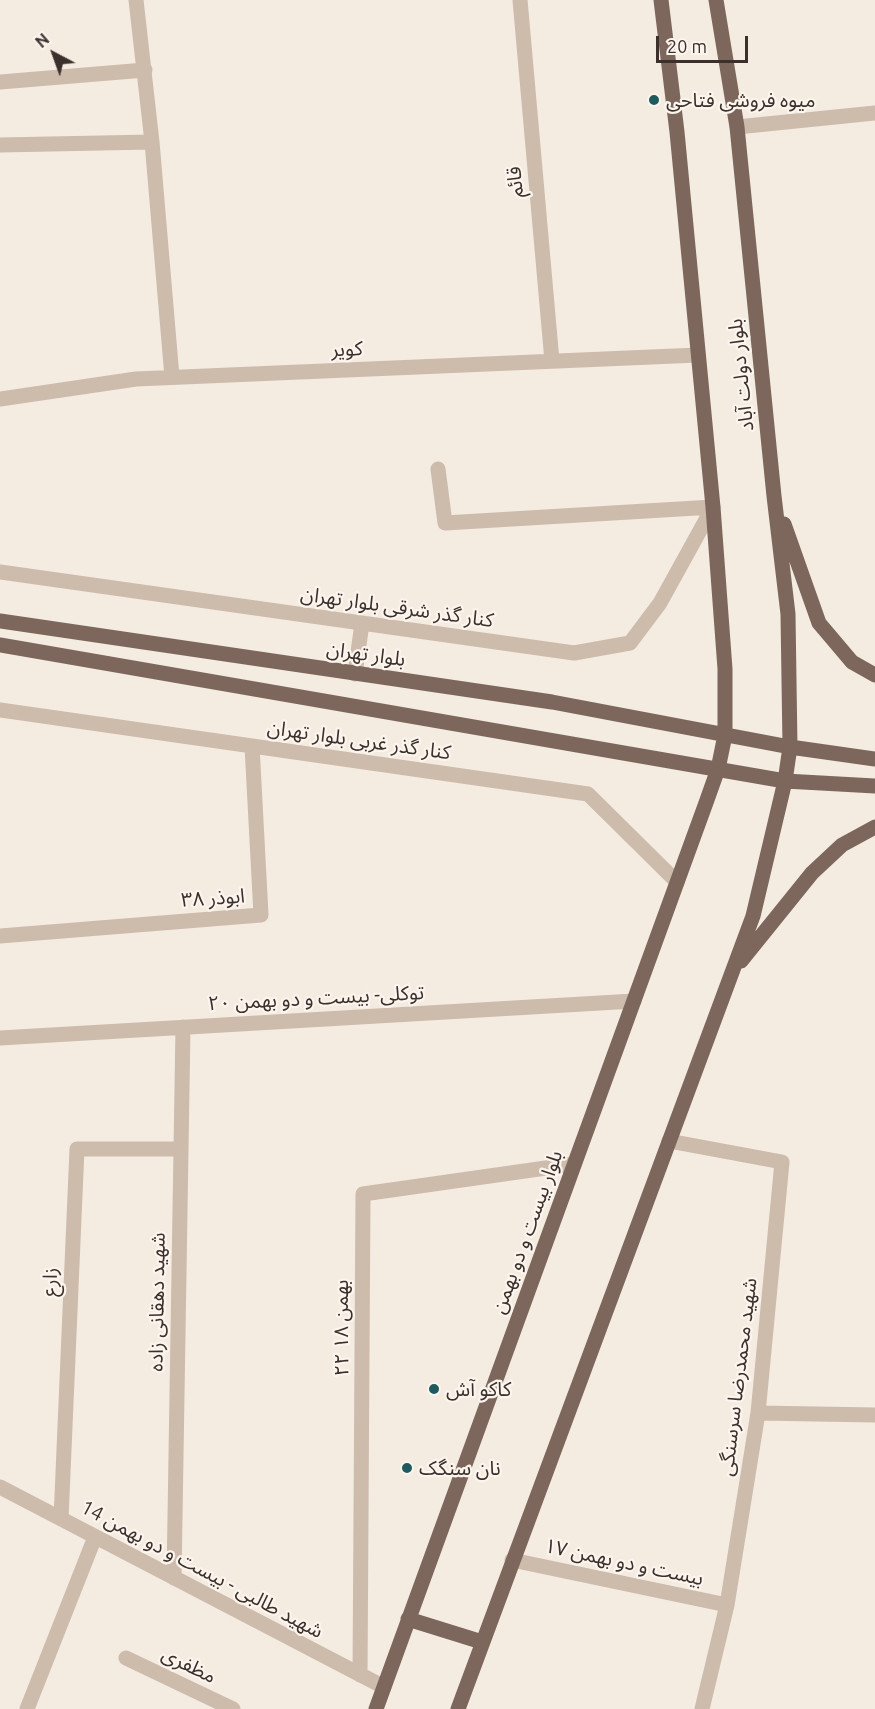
<!DOCTYPE html>
<meta charset="utf-8">
<style>
body{margin:0}
#map{position:relative;width:875px;height:1709px;overflow:hidden;background:#f4ebe1;font-family:Ubuntu,sans-serif}
canvas{display:block}
.north{position:absolute;left:24px;top:24px;width:60px;height:60px;-webkit-text-stroke:4px #fbf5ee;paint-order:stroke;rotate:319deg;font-size:16px;font-weight:700;line-height:24px;text-align:center;color:#3b302b}
.north::after{content:'';display:block;margin:auto;width:21px;height:27px;background:#3b302b;clip-path:polygon(50% 0,100% 100%,50% 72%,0 100%)}
.scale{position:absolute;left:656px;top:36px;width:92px;height:27px;box-sizing:border-box;border:3px solid #3b302b;border-top:0;padding-left:8px;font-size:18px;line-height:21px;white-space:nowrap;color:#3b302b;-webkit-text-stroke:4px #fbf5ee;paint-order:stroke}
</style>
<div id="map">
<canvas width="875" height="1709"></canvas>
<div class="north">N</div>
<div class="scale">20 m</div>
</div>
<script>
const ctx = document.querySelector('canvas').getContext('2d');
ctx.lineJoin = 'round';
function toPath(rows) {
  const path = new Path2D();
  for (const r of rows) {
    path.moveTo(r[0], r[1]);
    for (let i = 2; i < r.length; i += 2) path.lineTo(r[i], r[i + 1]);
  }
  return path;
}
function strokePath(path, color, width, dash) {
  ctx.strokeStyle = color;
  ctx.lineWidth = width;
  ctx.lineCap = dash ? 'butt' : 'round';
  ctx.setLineDash(dash || []);
  ctx.stroke(path);
}
function label(font, color, halo, rows, align = 'center') {
  ctx.font = font + ' Ubuntu,"Noto Sans Arabic",sans-serif';
  ctx.lineWidth = 4.5;
  ctx.setLineDash([]);
  ctx.textBaseline = 'middle';
  ctx.strokeStyle = halo;
  ctx.fillStyle = color;
  for (const [text, x, y, turn = 0] of rows) {
    ctx.save();
    ctx.translate(x, y);
    ctx.rotate((+turn || 0) * Math.PI / 180);
    ctx.textAlign = isNaN(turn) ? turn : align;
    if (halo) ctx.strokeText(text, 0, 0);
    ctx.fillText(text, 0, 0);
    ctx.restore();
  }
}
const minor = toPath([
 [136,0,152,142,172,377],
 [520,0,552,361],
 [0,82,145,70],
 [737,127,875,113],
 [0,145,152,142],
 [0,399,136,379,698,355],
 [438,469,445,523,713,507],
 [0,572,574,653,630,643,660,603,713,507],
 [355,674,362,623],
 [0,710,588,794,677,882],
 [0,936,261,915,252,746],
 [0,1038,634,1001],
 [669,1141,782,1162,758,1413,727,1605,702,1709],
 [758,1413,875,1415],
 [0,1487,384,1687],
 [61,1519,77,1149,181,1149],
 [512,1560,727,1605],
 [174,1578,183,1027],
 [126,1658,233,1709],
 [360,1675,363,1194,574,1164],
 [27,1709,95,1537]
]);
const major = toPath([
 [784,524,819,623,852,662,875,675],
 [0,621,552,702,790,747,875,759],
 [0,645,785,781,875,786],
 [741,961,812,873,842,845,875,827],
 [408,1619,482,1642],
 [376,1709,707,800,718,769,725,735,725,669,713,507,677,132,661,0],
 [458,1709,753,916,785,781,790,747,788,614,774,496,737,127,716,0]
]);
const markers = [
 [654,100,6,"#1f5a5e"],
 [434,1389,6,"#1f5a5e"],
 [407,1468,6,"#1f5a5e"]
];
const poiNames = [
 ["میوه فروشی فتاحی",666,100],
 ["کاکو آش",446,1389],
 ["نان سنگک",419,1468]
];
const streetNames = [
 ["قائم",515,182,-95],
 ["کویر",347,349,-2],
 ["بلوار دولت آباد",741,375,-96],
 ["کنار گذر شرقی بلوار تهران",397,607,8],
 ["بلوار تهران",366,654,8],
 ["کنار گذر غربی بلوار تهران",359,740,8],
 ["۳۸ ابوذر",213,898,-4],
 ["توکلی- بیست و دو بهمن ۲۰",316,998,-3],
 ["بلوار بیست و دو بهمن",527,1232,-70],
 ["زارع",50,1282,-88],
 ["شهید دهقانی زاده",157,1302,-89],
 ["۲۲ بهمن ۱۸",341,1328,-90],
 ["شهید محمدرضا سرسنگی",738,1377,-83],
 ["بیست و دو بهمن ۱۷",624,1562,12],
 ["شهید طالبی - بیست و دو بهمن 14",202,1569,28],
 ["مظفری",189,1665,26]
];
strokePath(minor, '#cdbbac', 15);
strokePath(major, '#7d675c', 15);
for (const [x, y, r, color] of markers) {
  const dot = new Path2D();
  dot.arc(x, y, r, 0, 2 * Math.PI);
  ctx.fillStyle = color;
  ctx.fill(dot);
  strokePath(dot, '#fbf5ee', 2);
}
label('20px', '#3b302b', '#fbf5ee', poiNames, 'left');
label('20px', '#3b302b', '#fbf5ee', streetNames);
</script>
